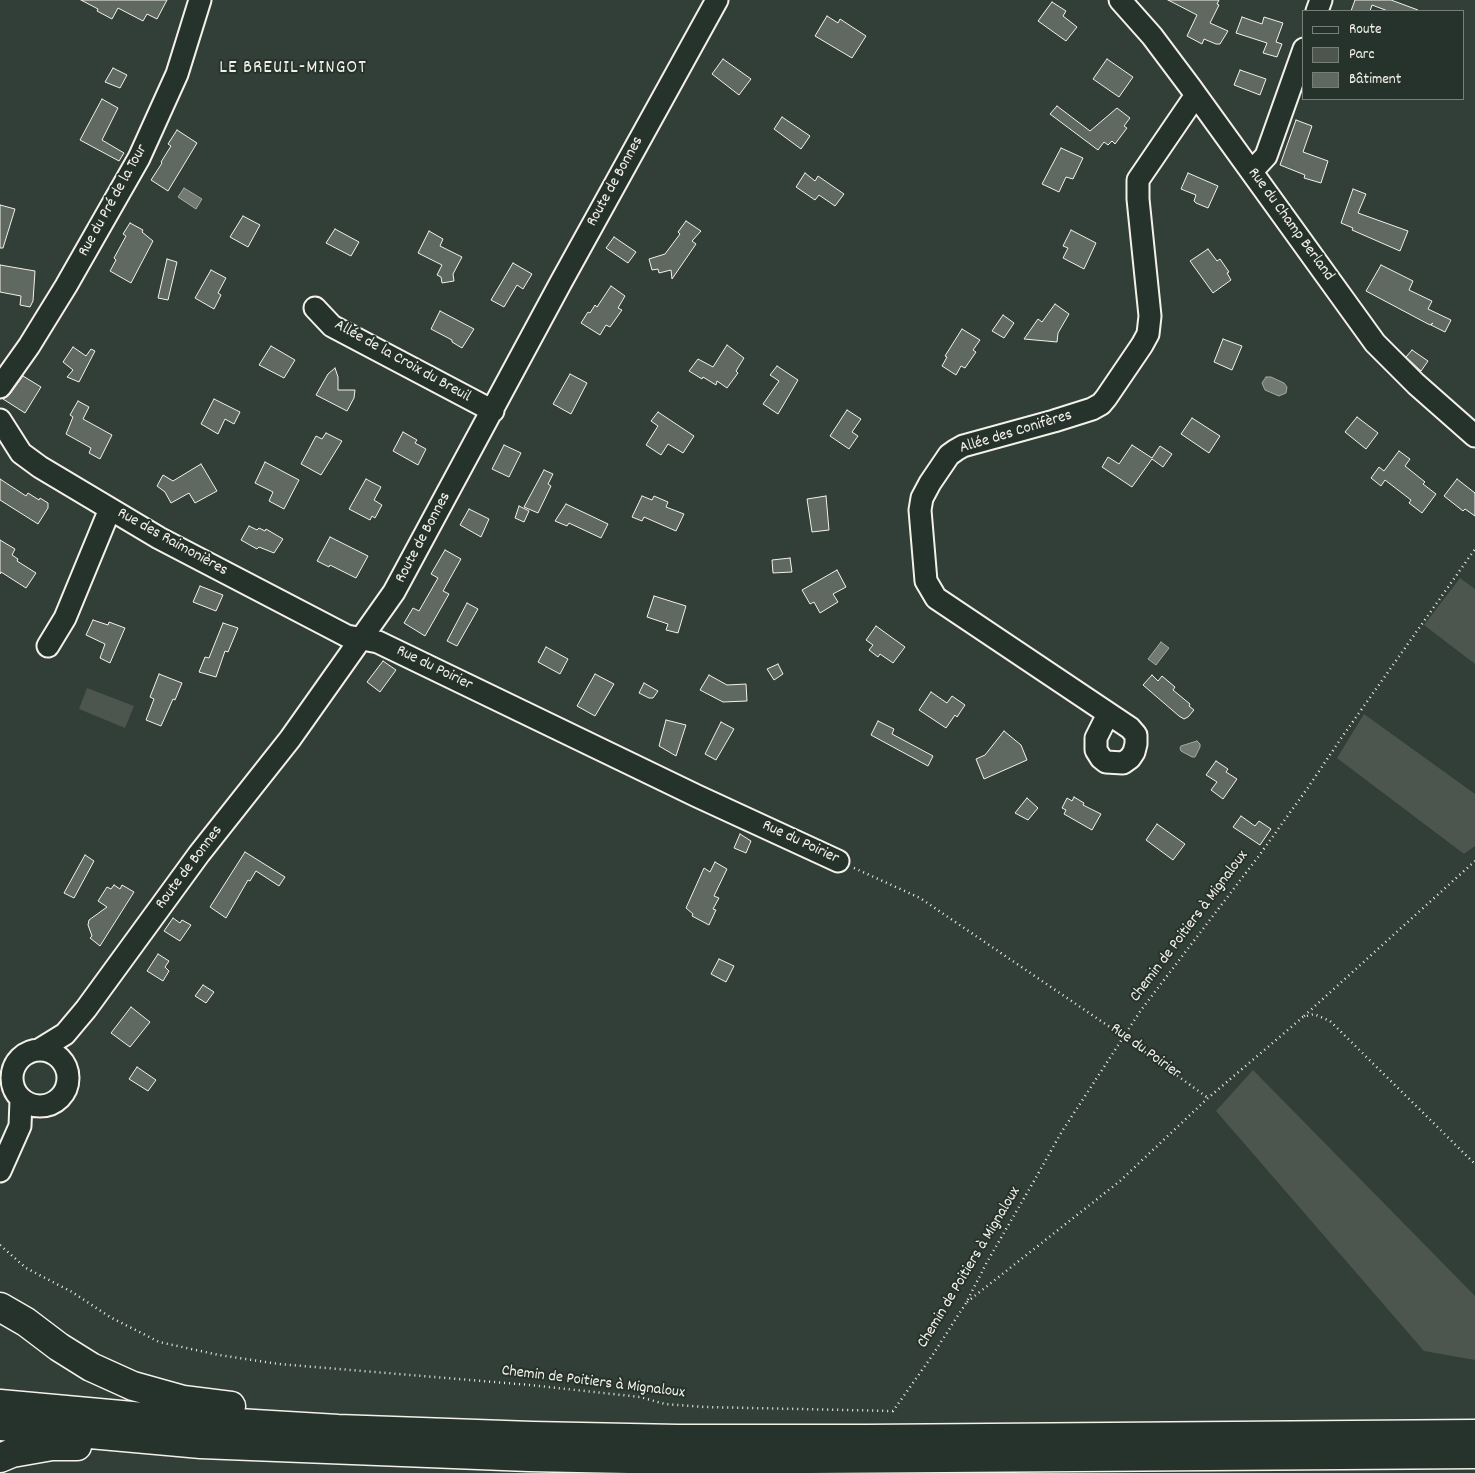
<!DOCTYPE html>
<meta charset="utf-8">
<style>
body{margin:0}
#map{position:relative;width:1475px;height:1473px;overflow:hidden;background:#323e38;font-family:Dekko,sans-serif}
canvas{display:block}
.legend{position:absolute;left:1302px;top:10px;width:162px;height:90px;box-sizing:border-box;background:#26332d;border:1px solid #787f78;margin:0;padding:6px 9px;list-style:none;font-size:15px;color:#f4f1e8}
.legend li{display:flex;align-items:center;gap:10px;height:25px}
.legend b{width:25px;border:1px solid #787f78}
</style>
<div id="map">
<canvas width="1475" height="1473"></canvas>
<ul class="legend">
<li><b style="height:6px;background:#26332d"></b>Route</li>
<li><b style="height:14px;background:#4c564f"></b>Parc</li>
<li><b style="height:14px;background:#5f6861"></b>Bâtiment</li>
</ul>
</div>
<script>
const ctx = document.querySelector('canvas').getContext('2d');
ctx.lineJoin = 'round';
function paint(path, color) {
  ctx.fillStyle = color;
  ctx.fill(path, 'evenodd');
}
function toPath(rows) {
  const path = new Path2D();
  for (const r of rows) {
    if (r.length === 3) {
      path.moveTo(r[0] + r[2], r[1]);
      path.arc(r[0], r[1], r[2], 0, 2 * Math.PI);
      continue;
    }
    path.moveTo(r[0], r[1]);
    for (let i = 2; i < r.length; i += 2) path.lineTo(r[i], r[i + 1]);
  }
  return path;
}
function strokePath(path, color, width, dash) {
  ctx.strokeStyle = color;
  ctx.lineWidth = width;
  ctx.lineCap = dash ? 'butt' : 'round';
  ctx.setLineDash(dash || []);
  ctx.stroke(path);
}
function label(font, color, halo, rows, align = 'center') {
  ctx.font = font + ' Dekko,sans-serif';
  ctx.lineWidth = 4;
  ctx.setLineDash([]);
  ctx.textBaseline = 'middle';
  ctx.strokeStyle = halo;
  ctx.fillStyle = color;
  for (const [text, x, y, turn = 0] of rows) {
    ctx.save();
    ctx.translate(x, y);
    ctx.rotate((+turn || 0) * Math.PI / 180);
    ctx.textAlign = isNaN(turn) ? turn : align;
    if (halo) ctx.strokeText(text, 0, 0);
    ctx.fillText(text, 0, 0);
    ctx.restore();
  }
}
const green = toPath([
 [1460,578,1475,589,1475,664,1424,625],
 [87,688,134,706,125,728,79,709],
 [1364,714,1475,794,1475,846,1464,854,1337,758],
 [1253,1070,1475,1296,1475,1360,1424,1351,1216,1111]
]);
const water = toPath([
 [184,188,202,199,196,209,178,197,184,188],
 [1266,377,1271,377,1284,383,1287,387,1286,393,1279,396,1265,390,1262,383,1266,377],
 [1161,642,1169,648,1156,665,1148,659,1161,642],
 [1197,741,1200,744,1200,747,1195,757,1192,757,1181,751,1180,748,1181,746,1197,741]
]);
const building = toPath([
 [81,0,167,0,157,19,147,14,143,21,118,8,112,19,97,11,98,9,81,0],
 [1168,0,1219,0,1217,4,1219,5,1210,23,1228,31,1220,44,1216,44,1204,39,1202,44,1187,36,1197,15,1168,0],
 [1355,0,1391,0,1418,10,1418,11,1388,11,1372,5,1370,11,1351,11,1355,0],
 [1052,2,1066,11,1063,16,1077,27,1066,41,1038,21,1052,2],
 [827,16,838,23,840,19,866,36,852,58,815,36,827,16],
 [1242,17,1262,24,1264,17,1283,23,1276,42,1282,44,1277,57,1263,53,1267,43,1236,33,1242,17],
 [723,59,751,79,739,95,712,74,723,59],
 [1107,59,1133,77,1119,97,1093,79,1107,59],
 [113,68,127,75,120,88,105,82,113,68],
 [1240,70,1266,79,1260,95,1234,85,1240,70],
 [102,99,118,108,102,140,124,153,119,161,80,140,102,99],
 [1057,106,1090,131,1117,108,1130,118,1124,126,1127,128,1115,144,1112,141,1108,145,1104,142,1098,150,1050,114,1057,106],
 [782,117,810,136,801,149,774,129,782,117],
 [1296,120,1312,126,1303,152,1328,161,1321,183,1304,178,1305,175,1280,165,1296,120],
 [177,130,197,143,168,191,151,180,162,163,161,162,171,146,168,144,177,130],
 [1061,148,1083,158,1073,179,1066,177,1059,192,1042,184,1061,148],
 [805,173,815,181,818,176,844,194,835,206,819,195,815,200,796,187,805,173],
 [1188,173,1218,186,1208,208,1196,203,1194,201,1196,195,1181,189,1188,173],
 [1353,189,1366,194,1358,213,1408,231,1400,251,1352,230,1353,228,1341,223,1353,189],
 [0,205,15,209,3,248,0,248,0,205],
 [243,216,260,225,248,247,230,237,243,216],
 [686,221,701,231,692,241,696,244,672,279,671,270,659,273,658,269,652,270,649,259,665,254,680,234,678,232,686,221],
 [130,223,143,230,142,232,153,241,131,283,110,271,116,260,114,258,126,236,123,234,130,223],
 [335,229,359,242,351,256,326,243,335,229],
 [1071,230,1096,243,1084,269,1063,258,1068,248,1063,246,1071,230],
 [429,231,443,239,440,246,462,257,453,274,454,281,442,283,441,277,437,275,442,265,418,253,429,231],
 [614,237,636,252,628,263,606,248,614,237],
 [1208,249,1217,261,1220,259,1229,272,1227,273,1231,280,1213,293,1190,261,1208,249],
 [167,259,177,262,168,300,158,298,167,259],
 [513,263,532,274,523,289,517,285,504,307,491,300,513,263],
 [0,265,35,271,33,301,30,307,20,305,21,296,0,292,0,265],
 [1381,265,1413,281,1409,290,1432,301,1428,309,1451,320,1445,332,1431,325,1433,323,1430,325,1366,291,1381,265],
 [211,270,226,278,218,293,221,295,214,309,195,298,211,270],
 [611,286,625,296,618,308,622,310,610,327,606,325,600,335,581,323,588,312,590,313,595,305,597,307,611,286],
 [1055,304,1069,314,1058,333,1057,342,1024,339,1038,319,1042,322,1055,304],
 [440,311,474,329,462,348,452,342,452,340,431,329,440,311],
 [1003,315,1014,323,1004,338,992,331,1003,315],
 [962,329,980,340,973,350,976,352,965,368,961,366,956,375,942,366,947,357,945,356,962,329],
 [1223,339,1242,346,1232,370,1214,362,1223,339],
 [727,345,744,358,736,371,738,373,727,388,717,381,716,385,703,377,702,379,689,371,698,359,713,367,727,345],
 [271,346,295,360,284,378,259,365,271,346],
 [73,347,86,356,91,349,95,351,79,382,67,377,73,370,63,362,73,347],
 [1412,350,1428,361,1421,371,1406,357,1412,350],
 [777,366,798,380,778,414,763,404,779,381,770,375,777,366],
 [335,368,338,377,338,390,355,390,354,398,347,411,316,395,328,374,335,368],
 [570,374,587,383,571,414,553,404,570,374],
 [23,376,41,387,25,413,3,399,10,394,23,376],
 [214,399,240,412,234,424,225,419,218,434,201,424,214,399],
 [78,401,89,407,83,419,112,435,100,459,89,453,91,448,66,434,73,417,70,415,78,401],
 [847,410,861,419,852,432,858,436,849,449,830,436,847,410],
 [658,412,694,436,683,453,668,444,661,455,646,445,658,426,651,421,658,412],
 [1357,417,1378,433,1366,449,1345,432,1357,417],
 [1192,418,1220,436,1209,453,1181,434,1192,418],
 [403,432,417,440,415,443,426,449,418,465,393,451,403,432],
 [326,433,342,441,321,475,301,464,316,436,322,439,326,433],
 [504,445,521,453,509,477,492,469,504,445],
 [1132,445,1152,458,1160,446,1172,454,1163,467,1152,459,1132,487,1102,467,1108,457,1119,464,1132,445],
 [1399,451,1410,459,1405,466,1425,482,1423,484,1436,494,1422,513,1409,503,1411,500,1385,480,1381,486,1371,478,1379,467,1384,471,1399,451],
 [265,462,299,480,284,509,269,501,273,492,255,483,265,462],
 [201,464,217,491,195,503,189,493,171,503,165,492,157,486,163,475,173,481,201,464],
 [544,470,553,474,548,484,551,486,538,513,524,507,544,470],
 [0,479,26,496,28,493,39,500,40,498,48,503,48,508,38,524,0,500,0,479],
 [366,479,381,487,374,500,382,505,375,518,372,516,370,520,349,509,366,479],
 [1457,479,1475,493,1475,516,1465,509,1463,511,1444,496,1457,479],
 [642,496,652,500,654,496,668,502,666,507,684,514,676,531,644,517,642,521,632,517,642,496],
 [826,496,829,530,812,532,807,499,826,496],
 [566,504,608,524,601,538,569,523,567,526,555,521,566,504],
 [519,506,529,511,524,522,515,518,519,506],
 [469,509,489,519,481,537,460,525,469,509],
 [249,526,257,530,259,528,265,531,266,529,283,539,274,553,259,547,257,549,241,540,249,526],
 [330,537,368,556,356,578,330,565,329,567,317,561,330,537],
 [0,540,15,549,12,555,18,559,17,561,36,573,26,588,1,572,0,574,0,540],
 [445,550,461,559,443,591,449,594,425,636,404,623,413,608,419,611,438,578,431,574,445,550],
 [790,558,792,572,773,573,772,560,790,558],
 [837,570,846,587,833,594,838,602,820,613,814,602,810,604,802,590,837,570],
 [200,586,223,595,216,611,193,602,200,586],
 [654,596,686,606,678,633,666,630,668,624,647,617,654,596],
 [467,603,478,609,457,646,447,641,467,603],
 [93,620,108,625,109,622,125,628,110,663,100,658,105,644,86,635,93,620],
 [223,623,238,628,228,652,225,651,216,677,199,672,205,657,209,658,223,623],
 [876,626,905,647,893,663,880,654,878,657,869,650,873,645,866,640,876,626],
 [546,647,568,659,560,674,538,662,546,647],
 [383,661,396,670,380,692,367,682,383,661],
 [778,664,783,674,774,680,767,669,778,664],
 [159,674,182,683,175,700,173,699,161,726,146,720,154,699,150,697,159,674],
 [595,674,614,684,595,716,577,706,595,674],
 [709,675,727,685,746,684,747,701,723,702,700,690,709,675],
 [1152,675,1158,681,1162,676,1175,687,1173,690,1190,704,1189,706,1194,710,1188,717,1184,719,1179,716,1143,685,1152,675],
 [644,683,658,691,653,698,649,698,639,693,644,683],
 [931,692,947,703,952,696,965,705,957,717,955,715,946,728,919,710,931,692],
 [666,720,686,725,676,756,659,746,666,720],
 [878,721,894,729,892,734,933,756,928,766,871,735,878,721],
 [721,722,734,729,716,760,705,754,721,722],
 [1004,731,1021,745,1027,760,984,779,976,759,985,755,1004,731],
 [1216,761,1228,769,1226,772,1237,779,1223,799,1211,790,1217,782,1206,775,1216,761],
 [1074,797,1084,803,1083,805,1101,814,1092,830,1064,814,1066,810,1062,808,1067,798,1072,801,1074,797],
 [1027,798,1038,808,1028,820,1015,813,1027,798],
 [1241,816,1255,826,1259,821,1271,829,1260,845,1233,827,1241,816],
 [1157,824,1185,844,1173,860,1146,840,1157,824],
 [740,834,751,841,746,853,734,848,740,834],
 [245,852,285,877,279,886,256,871,250,881,248,880,226,918,210,907,245,852],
 [85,855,94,861,74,898,64,893,85,855],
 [715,862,727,869,714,896,719,898,713,909,716,910,709,925,692,916,693,914,686,908,704,868,710,872,715,862],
 [114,885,120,889,122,885,134,892,100,946,90,938,92,936,88,925,89,920,107,907,98,901,107,887,111,889,114,885],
 [173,918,180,923,182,920,191,925,180,941,164,931,173,918],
 [158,954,169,961,165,967,169,971,163,981,147,971,158,954],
 [719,959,734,966,726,982,711,974,719,959],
 [203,985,214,992,206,1003,195,996,203,985],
 [131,1007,150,1022,130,1047,111,1033,131,1007],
 [137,1067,156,1080,148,1091,129,1079,137,1067]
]);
const path = toPath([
 [854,868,920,898,1123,1036,1208,1098],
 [1304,1016,1475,861],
 [0,1245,26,1268,72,1292,110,1317,159,1342,219,1355,279,1364,530,1385,640,1397,665,1404,704,1407,893,1411,932,1356,966,1303,987,1262,1034,1181,1061,1133,1141,1010,1258,857,1307,789,1342,737,1475,549],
 [967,1302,1120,1181,1208,1098,1303,1017,1314,1014,1330,1021,1475,1164]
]);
const minor = toPath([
 [1120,0,1152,36,1191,88,1375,343,1416,384,1475,436],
 [1317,11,1321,0],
 [1252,171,1266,156,1304,49],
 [315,308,332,326,493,411],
 [0,387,29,346,66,286,139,158,177,74,200,0],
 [0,420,21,453,40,467,159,538,347,636,378,642,697,796,838,861],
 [48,646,65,618,110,509],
 [1108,714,1096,738,1096,750,1101,758,1106,762,1123,763,1130,758,1134,752,1136,744,1136,735,1130,728,936,598,926,581,920,510,922,498,930,483,949,455,956,450,963,446,1054,421,1092,409,1101,404,1106,398,1142,345,1148,334,1150,316,1138,199,1138,180,1196,95],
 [40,1078,28],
 [39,1050,65,1034,86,1009,199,854,290,739,394,592,560,284,717,0],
 [0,1171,20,1126,21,1100]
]);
const highway = toPath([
 [0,1307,26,1322,59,1347,91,1367,133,1386,183,1400,231,1406],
 [0,1404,154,1418,338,1429,532,1436,678,1439,867,1439,1475,1434],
 [0,1426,201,1444,529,1457,678,1460,1475,1454],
 [0,1458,12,1453,52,1446,77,1446]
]);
const streetNames = [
 ["Route de Bonnes",616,182,-61],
 ["Rue du Pré de la Tour",114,201,-61],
 ["Rue du Champ Berland",1290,225,54],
 ["Allée de la Croix du Breuil",402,362,29],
 ["Allée des Conifères",1016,433,-17],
 ["Route de Bonnes",424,538,-62],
 ["Rue des Raimonières",172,543,29],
 ["Rue du Poirier",434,669,26],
 ["Rue du Poirier",800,843,25],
 ["Route de Bonnes",190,868,-53],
 ["Chemin de Poitiers à Mignaloux",1190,927,-53],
 ["Rue du Poirier",1145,1052,36],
 ["Chemin de Poitiers à Mignaloux",970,1268,-59],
 ["Chemin de Poitiers à Mignaloux",593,1383,7]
];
const quarterNames = [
 ["LE BREUIL-MINGOT",293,69]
];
paint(green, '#4c564f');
paint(water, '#727972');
strokePath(water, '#a6a9a1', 1);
paint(building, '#5f6861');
strokePath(building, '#f4f1e8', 1);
strokePath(minor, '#f4f1e8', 25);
strokePath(highway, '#f4f1e8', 31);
strokePath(path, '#f4f1e8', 2.5, [1, 4]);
strokePath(minor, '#26332d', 21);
strokePath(highway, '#26332d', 28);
label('16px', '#f4f1e8', '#26332d', streetNames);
ctx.letterSpacing = '1px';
label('19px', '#f4f1e8', '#26332d', quarterNames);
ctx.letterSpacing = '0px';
</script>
